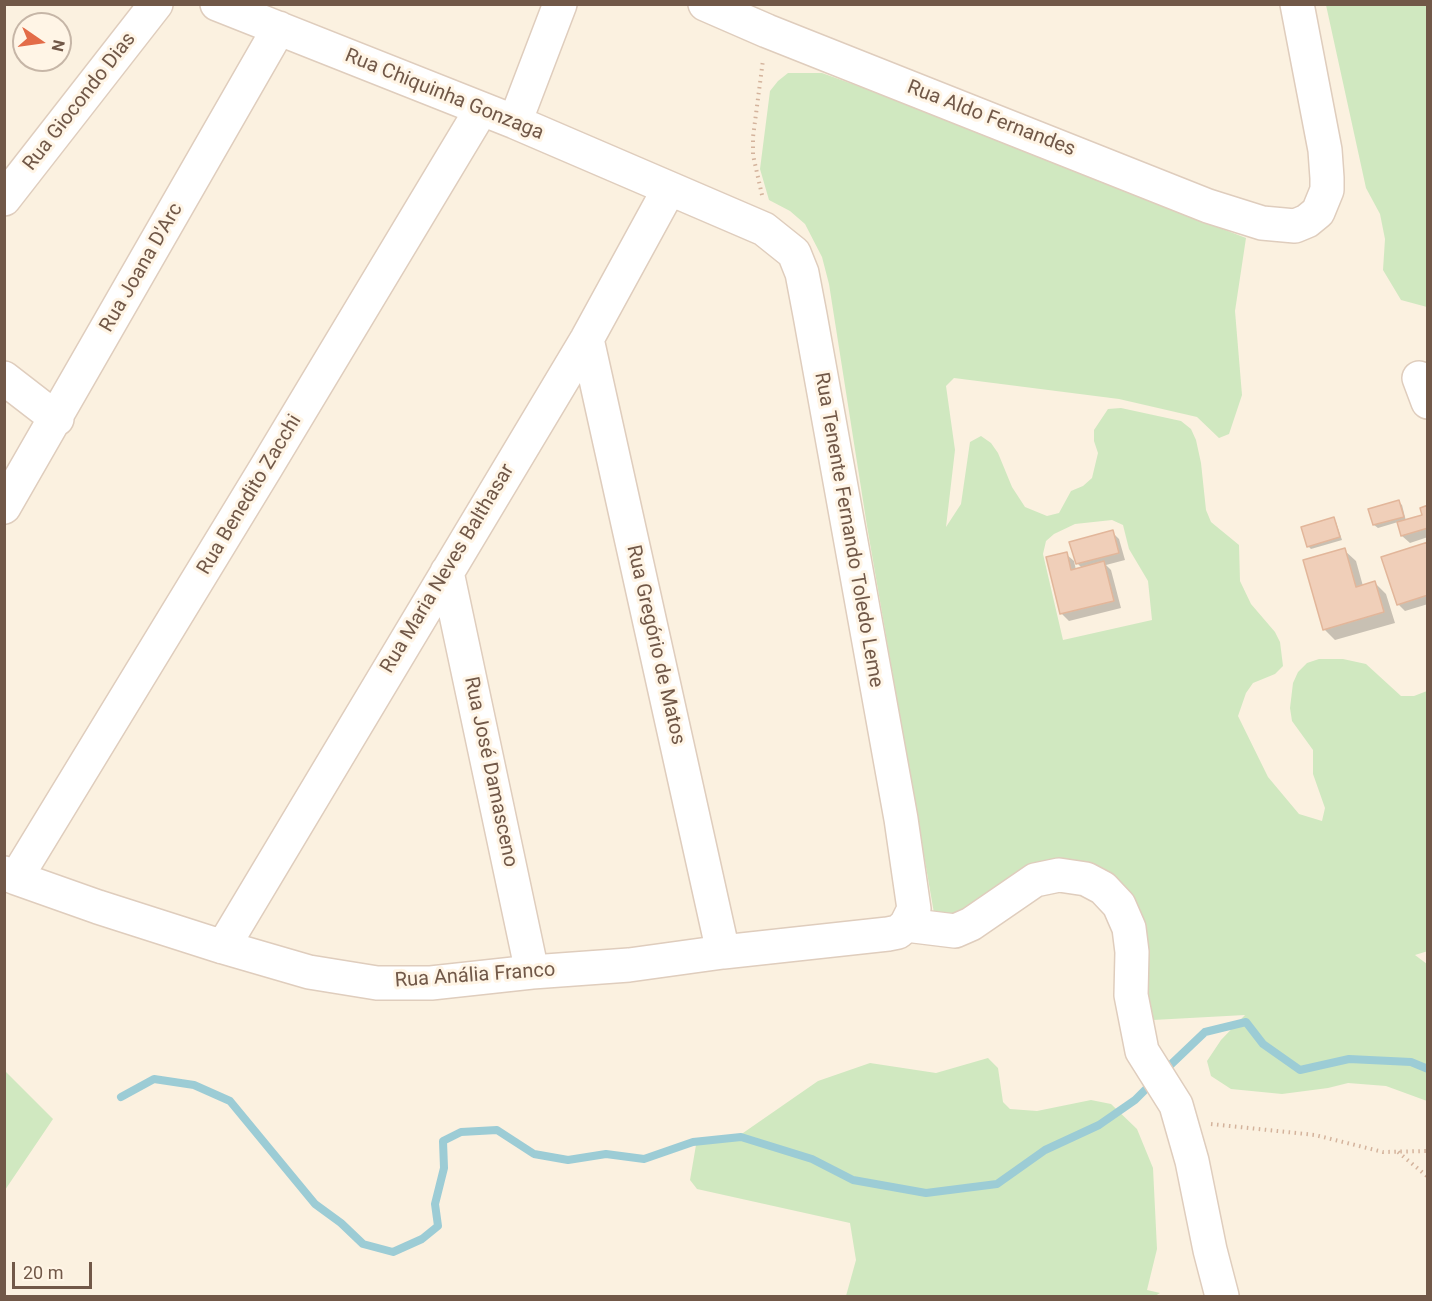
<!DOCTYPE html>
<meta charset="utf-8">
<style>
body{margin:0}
#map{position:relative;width:1432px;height:1301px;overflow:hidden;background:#fbf1e0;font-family:Roboto,sans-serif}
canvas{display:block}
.frame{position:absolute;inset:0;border:6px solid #715848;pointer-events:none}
.north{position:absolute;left:12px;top:12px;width:60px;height:60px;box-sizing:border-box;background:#fff5e6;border:2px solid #c6b6a7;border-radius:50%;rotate:103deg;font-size:16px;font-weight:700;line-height:24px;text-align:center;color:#715848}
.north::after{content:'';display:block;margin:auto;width:21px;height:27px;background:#e36c48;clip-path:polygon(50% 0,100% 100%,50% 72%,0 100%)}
.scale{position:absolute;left:12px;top:1262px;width:80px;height:27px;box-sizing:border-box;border:3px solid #715848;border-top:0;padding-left:8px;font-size:18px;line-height:21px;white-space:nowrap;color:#715848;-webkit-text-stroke:4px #fff5e6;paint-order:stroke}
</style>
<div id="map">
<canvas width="1432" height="1301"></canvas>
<div class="frame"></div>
<div class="north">N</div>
<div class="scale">20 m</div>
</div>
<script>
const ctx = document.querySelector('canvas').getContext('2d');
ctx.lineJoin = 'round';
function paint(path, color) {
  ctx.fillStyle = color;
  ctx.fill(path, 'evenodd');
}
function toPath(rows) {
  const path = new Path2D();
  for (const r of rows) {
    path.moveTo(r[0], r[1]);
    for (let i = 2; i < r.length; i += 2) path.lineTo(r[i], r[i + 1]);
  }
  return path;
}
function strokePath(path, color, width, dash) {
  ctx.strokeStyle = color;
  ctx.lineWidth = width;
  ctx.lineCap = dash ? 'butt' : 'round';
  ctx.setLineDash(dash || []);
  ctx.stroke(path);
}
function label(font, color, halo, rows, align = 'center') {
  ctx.font = font + ' Roboto,sans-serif';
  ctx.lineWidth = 6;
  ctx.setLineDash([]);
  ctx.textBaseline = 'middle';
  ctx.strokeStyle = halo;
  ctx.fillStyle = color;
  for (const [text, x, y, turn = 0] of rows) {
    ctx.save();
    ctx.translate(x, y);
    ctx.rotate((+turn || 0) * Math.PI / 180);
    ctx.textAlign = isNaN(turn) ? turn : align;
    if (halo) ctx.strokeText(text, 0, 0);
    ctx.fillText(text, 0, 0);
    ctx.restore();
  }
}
const green = toPath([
 [1326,5,1427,5,1427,307,1401,300,1383,270,1385,239,1380,214,1366,188],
 [788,73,822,73,972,127,1171,209,1246,238,1235,311,1242,395,1229,434,1219,438,1197,417,1119,399,954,378,946,386,955,450,946,527,961,504,970,442,981,436,991,443,998,453,1012,487,1025,507,1047,516,1059,513,1071,491,1083,486,1092,478,1098,453,1094,441,1094,430,1108,409,1121,408,1181,421,1191,429,1196,440,1201,463,1206,510,1211,522,1239,545,1240,581,1251,604,1275,632,1280,642,1283,666,1275,674,1253,683,1246,693,1238,716,1268,777,1299,814,1322,821,1325,808,1313,774,1313,750,1292,721,1290,708,1293,683,1298,672,1307,663,1319,659,1343,659,1366,664,1401,696,1414,696,1427,691,1428,951,1415,955,1427,964,1427,1101,1386,1086,1348,1083,1328,1088,1282,1094,1231,1089,1211,1076,1207,1061,1221,1040,1245,1015,1153,1020,1144,1010,1089,869,977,912,935,919,867,526,829,284,822,257,805,224,790,211,769,200,760,169,770,91,778,81],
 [1112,520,1123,525,1129,549,1148,581,1152,620,1063,640,1043,554,1046,541,1054,534,1075,524],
 [988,1058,998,1068,1003,1102,1010,1109,1037,1111,1091,1100,1111,1104,1137,1129,1153,1168,1157,1249,1147,1290,1160,1293,1155,1296,846,1296,856,1260,850,1223,697,1189,690,1180,696,1145,743,1133,818,1081,870,1063,936,1073],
 [5,1071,53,1119,5,1190]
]);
const shadow = toPath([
 [1399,502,1402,505,1406,521,1424,516,1428,507,1428,537,1410,543,1402,536,1398,522,1378,528,1374,525],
 [1333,519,1336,522,1342,540,1311,549,1308,546],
 [1112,532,1119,539,1125,560,1106,565,1111,570,1121,608,1069,621,1062,614,1048,558,1066,554,1074,561,1076,570,1082,568,1077,563],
 [1428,544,1428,604,1405,611,1398,604],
 [1344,550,1356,561,1363,586,1375,583,1386,594,1395,623,1335,640,1324,629]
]);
const stream = toPath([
 [1163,1072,1205,1032,1246,1022,1263,1044,1300,1070,1349,1059,1411,1062,1428,1069],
 [121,1097,154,1079,194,1085,230,1101,315,1204,341,1223,363,1244,393,1252,422,1239,438,1226,435,1204,444,1168,443,1141,461,1132,497,1130,534,1154,568,1160,606,1154,644,1159,693,1142,741,1137,812,1159,853,1180,926,1193,997,1184,1045,1150,1099,1125,1135,1100,1154,1081]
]);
const building = toPath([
 [1399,500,1404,517,1373,525,1368,509,1399,500],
 [1428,505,1428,528,1401,536,1397,522,1422,515,1420,508,1428,505],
 [1334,517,1340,537,1307,547,1301,527,1334,517],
 [1113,530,1119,553,1076,564,1069,542,1113,530],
 [1428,542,1428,595,1397,605,1381,557,1428,542],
 [1345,548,1356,587,1375,581,1384,612,1323,630,1303,560,1345,548],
 [1067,552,1071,570,1104,561,1114,601,1060,614,1046,557,1067,552]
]);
const path = toPath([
 [762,195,753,155,753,137,763,60],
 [1211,1124,1315,1135,1383,1152,1428,1151],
 [1398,1152,1428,1177]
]);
const minor = toPath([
 [705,4,767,31,1208,206,1262,223,1295,226,1307,221,1318,212,1327,190,1327,178,1325,150,1297,4],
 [515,122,560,4],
 [4,199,156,4],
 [587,339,723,952],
 [4,378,57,419],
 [1419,378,1428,402],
 [4,507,279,28],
 [447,572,532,972],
 [4,873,16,878,98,907,223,947,309,972,377,983,431,983,532,972,629,965,723,952,888,934,898,932,906,925,914,909,901,819,810,315,802,273,794,253,764,229,515,122,217,4],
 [16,878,267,466,481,110],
 [906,925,955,931,971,924,1035,880,1059,875,1086,879,1103,888,1119,905,1129,928,1132,952,1131,995,1142,1051,1176,1105,1192,1161,1210,1250,1222,1296],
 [223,947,587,339,669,189]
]);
const streetNames = [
 ["Rua Chiquinha Gonzaga",444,95,22],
 ["Rua Giocondo Dias",80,102,-52],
 ["Rua Aldo Fernandes",991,119,21],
 ["Rua Joana D'Arc",142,268,-60],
 ["Rua Benedito Zacchi",250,495,-59],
 ["Rua Tenente Fernando Toledo Leme",848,530,80],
 ["Rua Maria Neves Balthasar",448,569,-59],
 ["Rua Gregório de Matos",655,645,77],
 ["Rua José Damasceno",490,772,78],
 ["Rua Anália Franco",475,976,-4]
];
paint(green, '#d0e8c0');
paint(shadow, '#0003');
strokePath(stream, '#9cccd5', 8);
paint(building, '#f0cfb9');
strokePath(building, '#e2b69a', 1.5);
strokePath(minor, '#dfcdbd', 36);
strokePath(path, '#d4b39c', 4, [1.5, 4.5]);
strokePath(minor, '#fff', 33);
label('20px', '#715848', '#fff5e6', streetNames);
</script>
